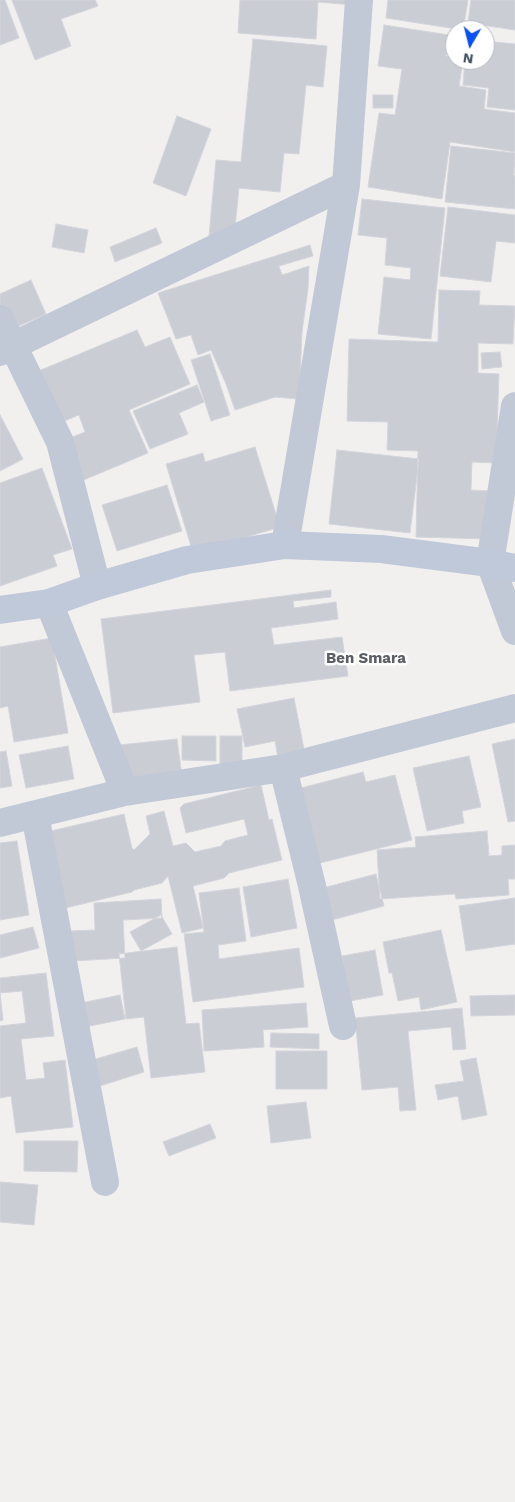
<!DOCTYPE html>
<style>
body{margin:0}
#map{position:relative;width:515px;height:1502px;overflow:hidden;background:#f2f0ef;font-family:"Work Sans",sans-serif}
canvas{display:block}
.north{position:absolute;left:445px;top:20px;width:50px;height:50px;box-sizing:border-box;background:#fff;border:1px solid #b5b9bf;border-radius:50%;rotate:188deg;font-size:14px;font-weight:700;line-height:20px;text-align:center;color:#46505f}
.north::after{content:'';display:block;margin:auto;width:18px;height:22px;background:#0950f3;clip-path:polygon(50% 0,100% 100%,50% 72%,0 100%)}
</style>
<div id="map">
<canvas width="515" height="1502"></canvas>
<div class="north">N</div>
</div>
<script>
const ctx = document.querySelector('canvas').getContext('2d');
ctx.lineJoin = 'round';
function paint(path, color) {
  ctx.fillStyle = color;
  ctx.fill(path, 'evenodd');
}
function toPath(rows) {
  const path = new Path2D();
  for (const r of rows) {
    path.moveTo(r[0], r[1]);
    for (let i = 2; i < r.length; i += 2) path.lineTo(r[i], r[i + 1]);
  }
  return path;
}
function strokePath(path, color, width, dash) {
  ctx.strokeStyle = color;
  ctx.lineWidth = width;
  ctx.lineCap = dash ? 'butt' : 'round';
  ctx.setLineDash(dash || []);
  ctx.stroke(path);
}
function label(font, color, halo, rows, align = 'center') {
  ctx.font = font + ' "Work Sans",sans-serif';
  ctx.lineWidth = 5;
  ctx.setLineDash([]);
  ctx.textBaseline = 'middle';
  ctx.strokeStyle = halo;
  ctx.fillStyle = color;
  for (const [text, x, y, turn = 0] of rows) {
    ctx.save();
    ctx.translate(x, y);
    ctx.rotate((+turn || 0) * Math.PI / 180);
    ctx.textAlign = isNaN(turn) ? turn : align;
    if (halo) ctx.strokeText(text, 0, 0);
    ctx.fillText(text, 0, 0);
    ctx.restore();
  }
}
const building = toPath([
 [0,0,5,0,19,38,0,45,0,0],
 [12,0,95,0,98,6,61,19,71,46,35,60,12,0],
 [240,0,353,0,353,5,318,2,316,39,238,33,240,0],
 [388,0,468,0,463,30,386,18,388,0],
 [471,0,515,0,515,30,468,23,471,0],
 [384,25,449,35,446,56,455,57,455,60,463,60,459,86,486,90,484,109,515,113,515,152,450,142,442,199,368,187,379,113,395,115,402,69,378,66,384,25],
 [253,39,327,46,323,87,306,85,299,154,284,153,280,192,239,188,234,238,209,236,216,160,241,162,253,39],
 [485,41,515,44,515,110,487,107,489,88,463,85,465,60,485,60,485,41],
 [373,95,393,95,393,108,373,108,373,95],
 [177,116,211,129,186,196,153,183,177,116],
 [451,146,515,153,514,176,515,176,515,209,445,202,451,146],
 [362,199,445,208,431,339,378,334,384,277,410,280,411,268,385,265,387,238,358,235,362,199],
 [448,207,515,215,515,243,496,241,491,282,440,276,448,207],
 [56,224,88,230,84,253,52,247,56,224],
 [156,228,162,243,115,262,110,247,156,228],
 [310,245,313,256,279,266,282,275,309,266,308,289,302,332,299,399,275,397,235,410,226,384,211,350,198,355,191,335,176,339,158,293,310,245],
 [31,280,46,314,10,330,0,309,0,294,31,280],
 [439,290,480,291,479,305,515,306,513,344,478,343,478,373,499,374,496,463,472,462,471,490,491,491,490,539,416,537,418,451,387,450,388,422,347,421,349,339,438,342,439,290],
 [137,330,145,347,170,337,190,384,129,410,148,453,79,482,62,441,85,432,79,415,50,427,29,375,137,330],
 [500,352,502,367,482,369,481,353,500,352],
 [210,354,230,415,211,421,191,360,210,354],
 [197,385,204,402,179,413,188,434,150,449,133,411,197,385],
 [0,415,23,459,0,471,0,415],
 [255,447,280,527,193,553,166,464,203,453,205,462,255,447],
 [337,450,419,459,410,533,329,524,337,450],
 [42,468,72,549,53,555,57,566,0,586,0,483,42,468],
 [167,485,182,531,117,551,102,505,167,485],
 [331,590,331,597,293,601,294,608,336,602,338,619,271,628,274,645,342,637,348,676,230,691,225,652,194,655,200,702,113,713,101,619,331,590],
 [52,638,68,733,14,742,8,706,0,708,0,647,52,638],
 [294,698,306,759,279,764,275,741,245,747,237,709,294,698],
 [182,736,216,736,216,761,182,760,182,736],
 [220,736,242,736,242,767,220,766,220,736],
 [177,739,182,776,123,783,119,745,177,739],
 [515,739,515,821,508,822,492,744,515,739],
 [68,746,74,779,26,788,19,755,68,746],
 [6,751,12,786,0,788,0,752,6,751],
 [469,756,481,807,462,811,464,823,427,831,413,768,469,756],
 [363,772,366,782,395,775,412,840,316,864,297,789,363,772],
 [261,785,269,820,272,819,282,860,229,873,224,878,193,886,203,928,182,933,168,876,162,883,134,890,132,892,61,909,42,833,124,814,132,848,134,850,150,834,146,816,164,811,173,846,186,843,195,852,221,846,225,841,248,835,244,819,186,833,180,808,184,804,261,785],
 [487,831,489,856,502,855,502,846,515,845,515,879,508,879,509,895,456,899,455,894,380,899,377,850,416,847,415,837,487,831],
 [17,841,29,915,0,920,0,843,17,841],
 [376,874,384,906,332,920,323,888,376,874],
 [288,879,297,928,251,937,243,887,288,879],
 [239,888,246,941,218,945,219,959,299,948,304,987,193,1002,184,934,204,932,199,893,239,888],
 [515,898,515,944,466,951,459,906,515,898],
 [161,899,162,918,123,920,125,958,72,961,70,931,95,930,94,903,161,899],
 [161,915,172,934,141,951,130,932,161,915],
 [33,927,39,948,0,958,0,935,33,927],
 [441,930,457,1002,421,1010,419,997,398,1001,392,973,389,973,383,942,441,930],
 [177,947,186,1024,199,1023,205,1072,151,1078,144,1017,126,1019,119,954,177,947],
 [375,950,383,995,350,1001,342,956,375,950],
 [46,973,54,1036,21,1039,26,1080,45,1078,43,1063,65,1060,73,1127,16,1133,11,1096,0,1098,0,1026,26,1023,22,991,0,993,3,1020,0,1021,0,978,46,973],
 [120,995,125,1019,85,1027,81,1003,120,995],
 [515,995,515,1015,471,1016,470,996,515,995],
 [306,1003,308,1027,263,1030,264,1047,204,1051,202,1010,306,1003],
 [462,1008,466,1049,453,1050,451,1027,408,1031,416,1110,400,1111,398,1087,362,1090,355,1018,462,1008],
 [271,1033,319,1034,319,1049,270,1047,271,1033],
 [137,1047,144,1072,100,1086,92,1060,137,1047],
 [276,1051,327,1051,327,1089,276,1089,276,1051],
 [476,1058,487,1115,462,1120,458,1096,438,1100,435,1085,464,1081,460,1061,476,1058],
 [306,1102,311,1138,271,1143,267,1106,306,1102],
 [210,1124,216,1138,169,1156,163,1142,210,1124],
 [24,1141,78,1141,77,1172,24,1171,24,1141],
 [0,1182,38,1185,34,1225,0,1222,0,1182]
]);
const minor = toPath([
 [0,319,60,442,97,586],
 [0,352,346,185],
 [515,406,490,563,515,631],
 [285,545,346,185,359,0],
 [49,603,125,792],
 [283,768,312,886,343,1026],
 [35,815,105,1182],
 [0,823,125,792,283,768,515,708]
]);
const secondary = toPath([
 [0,610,49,603,97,586,187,560,285,545,381,549,490,563,515,568]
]);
const neighbourhoodNames = [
 ["Ben Smara",366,659]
];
paint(building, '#cbcdd5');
strokePath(building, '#d3d4dc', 1);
strokePath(minor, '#c2c9d6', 28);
strokePath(secondary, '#c0c9da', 28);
label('bold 15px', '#5b5e65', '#fff', neighbourhoodNames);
</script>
